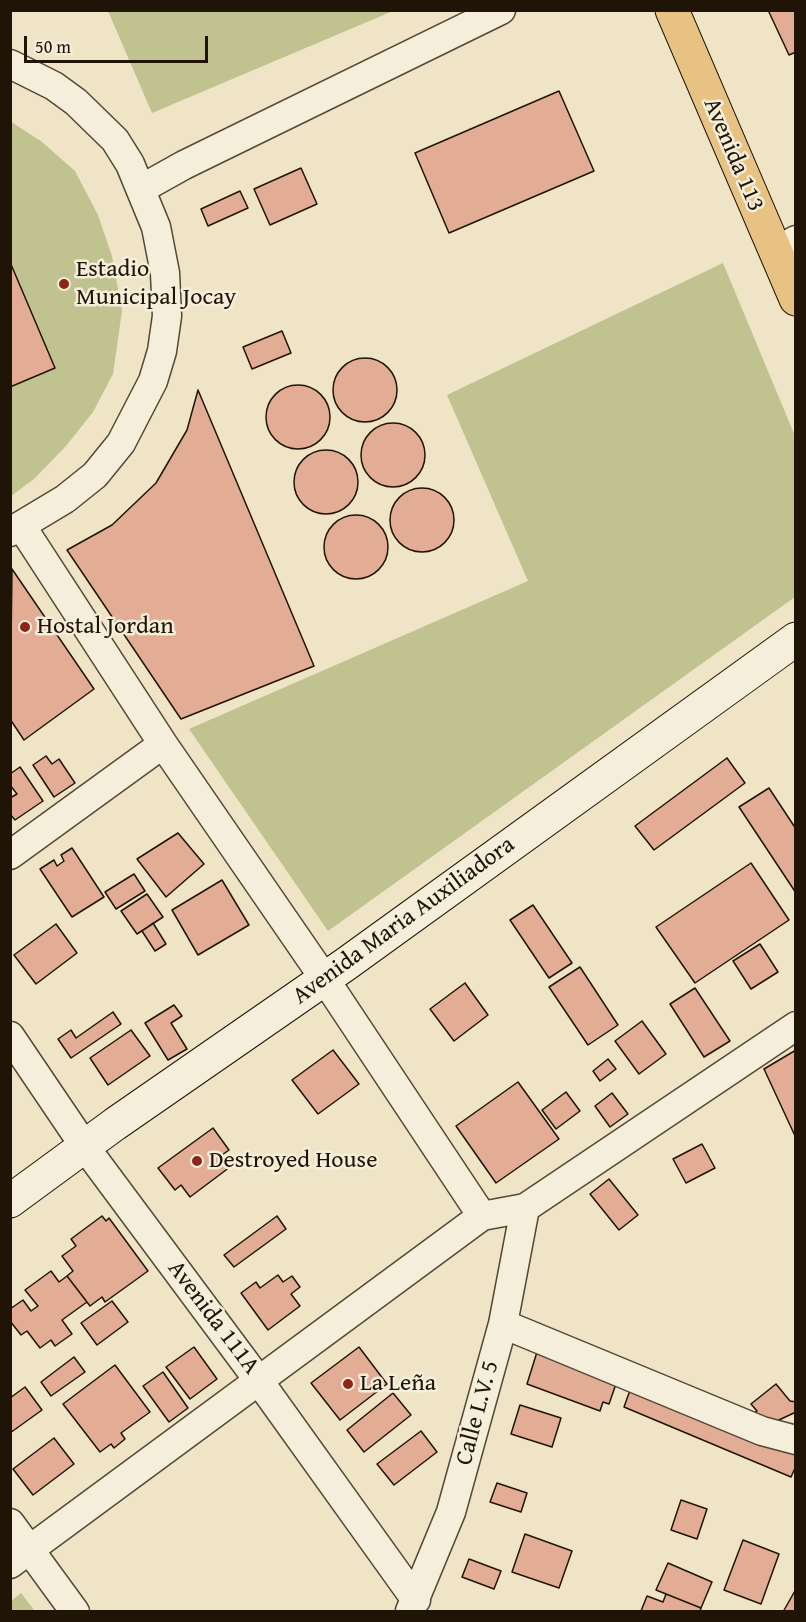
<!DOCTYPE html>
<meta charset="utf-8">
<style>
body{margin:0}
#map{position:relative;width:806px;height:1622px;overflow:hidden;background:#efe5c6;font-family:"Gentium Book Plus",serif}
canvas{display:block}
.frame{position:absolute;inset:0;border:12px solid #201406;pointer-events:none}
.scale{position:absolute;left:24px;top:36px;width:184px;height:27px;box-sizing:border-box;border:3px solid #201406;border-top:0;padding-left:8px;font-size:18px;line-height:21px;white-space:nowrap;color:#201406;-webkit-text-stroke:4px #f5eeda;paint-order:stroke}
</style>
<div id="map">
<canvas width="806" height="1622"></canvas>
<div class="frame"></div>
<div class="scale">50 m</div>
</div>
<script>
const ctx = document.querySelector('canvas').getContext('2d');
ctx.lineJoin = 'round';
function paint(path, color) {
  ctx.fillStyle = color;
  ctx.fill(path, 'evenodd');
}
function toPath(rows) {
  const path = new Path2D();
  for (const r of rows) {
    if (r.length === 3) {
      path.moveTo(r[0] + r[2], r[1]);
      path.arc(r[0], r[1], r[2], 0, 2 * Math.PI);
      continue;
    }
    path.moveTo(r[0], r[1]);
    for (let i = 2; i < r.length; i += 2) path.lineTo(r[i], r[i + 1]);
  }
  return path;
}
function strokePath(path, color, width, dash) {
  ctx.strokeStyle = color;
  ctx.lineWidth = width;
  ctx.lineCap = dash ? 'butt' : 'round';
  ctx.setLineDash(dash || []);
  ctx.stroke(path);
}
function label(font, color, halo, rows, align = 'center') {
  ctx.font = font + ' "Gentium Book Plus",serif';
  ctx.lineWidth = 5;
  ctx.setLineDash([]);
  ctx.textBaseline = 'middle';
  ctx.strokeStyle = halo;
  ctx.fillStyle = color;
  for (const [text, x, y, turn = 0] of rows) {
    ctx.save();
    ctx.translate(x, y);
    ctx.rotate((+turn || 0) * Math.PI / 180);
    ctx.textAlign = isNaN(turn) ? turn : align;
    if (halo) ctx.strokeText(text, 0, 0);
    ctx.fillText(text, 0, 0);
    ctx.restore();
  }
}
const green = toPath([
 [108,11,393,11,152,113],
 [10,121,42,142,75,171,98,215,112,256,122,311,113,374,93,412,66,446,34,479,11,496],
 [723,263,795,436,795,597,328,931,189,729,528,581,447,395],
 [21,1593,35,1611,11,1611,11,1601]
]);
const building = toPath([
 [768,10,796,10,796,52,789,55,768,10],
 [559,91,594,171,449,233,415,153,559,91],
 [301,168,317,204,270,225,254,189,301,168],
 [240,191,248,208,208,226,201,209,240,191],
 [10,262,55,368,10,387,10,262],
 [282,331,291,353,252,369,243,347,282,331],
 [365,390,32],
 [298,417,32],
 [198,390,314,666,181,719,67,550,112,525,156,483,187,430,198,390],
 [393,455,32],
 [326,482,32],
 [422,520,32],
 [356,547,32],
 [12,569,94,689,24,740,10,719,12,569],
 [46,756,52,764,59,759,75,783,54,797,33,765,46,756],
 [727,758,745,783,654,850,635,826,727,758],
 [20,767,43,801,15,820,10,814,10,798,17,794,10,785,10,774,20,767],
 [769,788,796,829,796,893,739,807,769,788],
 [178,833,204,864,166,897,137,859,178,833],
 [72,848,104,897,72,917,40,869,54,860,57,866,64,861,61,855,72,848],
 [751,863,789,920,695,983,656,927,751,863],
 [134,874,145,891,116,909,105,892,134,874],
 [222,880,249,925,198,955,172,910,222,880],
 [147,894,163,917,137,934,121,911,147,894],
 [533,905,572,963,549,978,510,920,533,905],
 [153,923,166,944,155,951,142,931,153,923],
 [56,924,77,953,36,984,14,955,56,924],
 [760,944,778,972,751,989,733,961,760,944],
 [580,967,618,1025,588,1045,549,987,580,967],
 [465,983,488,1015,454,1041,430,1009,465,983],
 [695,988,730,1041,704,1057,670,1004,695,988],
 [174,1005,182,1016,171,1023,187,1049,168,1060,145,1023,174,1005],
 [113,1012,121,1024,71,1058,58,1039,71,1030,76,1038,113,1012],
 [642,1021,666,1054,639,1074,615,1041,642,1021],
 [131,1030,150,1056,108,1085,90,1058,131,1030],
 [333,1050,359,1084,318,1114,292,1080,333,1050],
 [796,1050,796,1138,764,1069,796,1050],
 [608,1059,616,1069,600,1081,593,1071,608,1059],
 [518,1082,559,1139,496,1183,456,1126,518,1082],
 [566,1092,580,1111,556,1129,542,1110,566,1092],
 [612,1093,628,1114,610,1127,595,1106,612,1093],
 [213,1128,229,1150,222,1155,230,1167,190,1197,181,1185,175,1190,158,1168,213,1128],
 [702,1144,715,1168,686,1183,673,1159,702,1144],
 [609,1179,638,1215,619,1230,590,1194,609,1179],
 [102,1216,106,1221,109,1218,148,1271,105,1302,102,1297,90,1306,67,1276,73,1271,62,1256,76,1246,71,1239,102,1216],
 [277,1216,286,1229,234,1267,224,1255,277,1216],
 [51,1271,59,1282,67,1276,87,1302,62,1320,72,1334,55,1346,51,1340,40,1348,27,1331,21,1335,10,1321,10,1309,23,1300,31,1311,38,1306,25,1290,51,1271],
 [278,1275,283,1282,292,1276,300,1287,291,1294,300,1306,268,1330,241,1293,256,1282,260,1288,278,1275],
 [112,1301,128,1322,97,1345,81,1323,112,1301],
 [194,1347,217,1379,190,1399,166,1367,194,1347],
 [359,1347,387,1384,340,1420,311,1383,359,1347],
 [537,1352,616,1384,609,1404,603,1402,600,1411,527,1384,537,1352],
 [74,1357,85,1372,51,1396,41,1382,74,1357],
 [115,1365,150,1412,121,1433,125,1439,114,1448,111,1444,100,1452,63,1404,115,1365],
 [163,1372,188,1408,169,1422,143,1386,163,1372],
 [633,1382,796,1452,796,1466,791,1477,624,1407,633,1382],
 [776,1384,790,1401,796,1402,796,1412,764,1427,754,1413,757,1411,751,1404,776,1384],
 [25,1387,42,1410,10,1433,10,1398,25,1387],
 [393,1393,411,1415,364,1452,347,1430,393,1393],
 [520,1405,561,1418,552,1447,511,1434,520,1405],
 [421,1431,437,1452,394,1485,377,1464,421,1431],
 [54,1438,74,1464,33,1495,13,1469,54,1438],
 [497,1483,527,1493,521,1512,490,1502,497,1483],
 [681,1500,707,1509,697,1539,671,1530,681,1500],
 [525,1534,572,1551,559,1588,512,1572,525,1534],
 [743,1540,779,1554,761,1604,724,1590,743,1540],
 [469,1559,501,1571,494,1589,462,1577,469,1559],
 [668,1563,712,1582,701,1608,656,1590,668,1563],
 [796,1589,796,1612,783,1612,796,1589],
 [666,1594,701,1608,700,1612,641,1611,647,1596,663,1602,666,1594]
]);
const minor = toPath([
 [10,64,54,86,76,102,115,140,130,164,156,227,165,273,167,316,162,351,153,381,121,443,95,475,65,499,10,532],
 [141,189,184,165,501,10],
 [775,252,796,240],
 [22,527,163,744,324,978,482,1216],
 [10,855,163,744],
 [10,1036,85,1147,259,1381,416,1600],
 [503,1324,762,1431,796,1440],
 [10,1523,75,1612],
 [10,1564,482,1216,525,1208,796,1026],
 [410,1611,451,1512,503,1324,525,1208]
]);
const secondary = toPath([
 [10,1201,115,1124,346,964,796,639]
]);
const primary = toPath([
 [672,10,796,299]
]);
const markers = [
 [64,284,6,"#8f2418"],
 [25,627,6,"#8f2418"],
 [197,1161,6,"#8f2418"],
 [348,1384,6,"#8f2418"]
];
const streetNames = [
 ["Avenida 113",733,155,67],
 ["Avenida Maria Auxiliadora",404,921,-36],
 ["Avenida 111A",213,1318,53],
 ["Calle L.V. 5",478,1413,-75]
];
const poiNames = [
 ["Estadio",76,270],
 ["Municipal Jocay",76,298],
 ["Hostal Jordan",37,627],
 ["Destroyed House",209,1161],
 ["La Leña",360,1384]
];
paint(green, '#c0c290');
paint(building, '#e3ac94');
strokePath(building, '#201406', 1.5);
strokePath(minor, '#544836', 31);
strokePath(secondary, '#201406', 35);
strokePath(primary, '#201406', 35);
strokePath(minor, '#f5eeda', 28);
strokePath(secondary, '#f5eeda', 33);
strokePath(primary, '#e8c283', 33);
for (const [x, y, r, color] of markers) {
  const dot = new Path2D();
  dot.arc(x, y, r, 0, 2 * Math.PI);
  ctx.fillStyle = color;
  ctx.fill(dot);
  strokePath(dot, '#f5eeda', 2);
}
label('24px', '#201406', '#f5eeda', streetNames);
label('24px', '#201406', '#f5eeda', poiNames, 'left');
</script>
